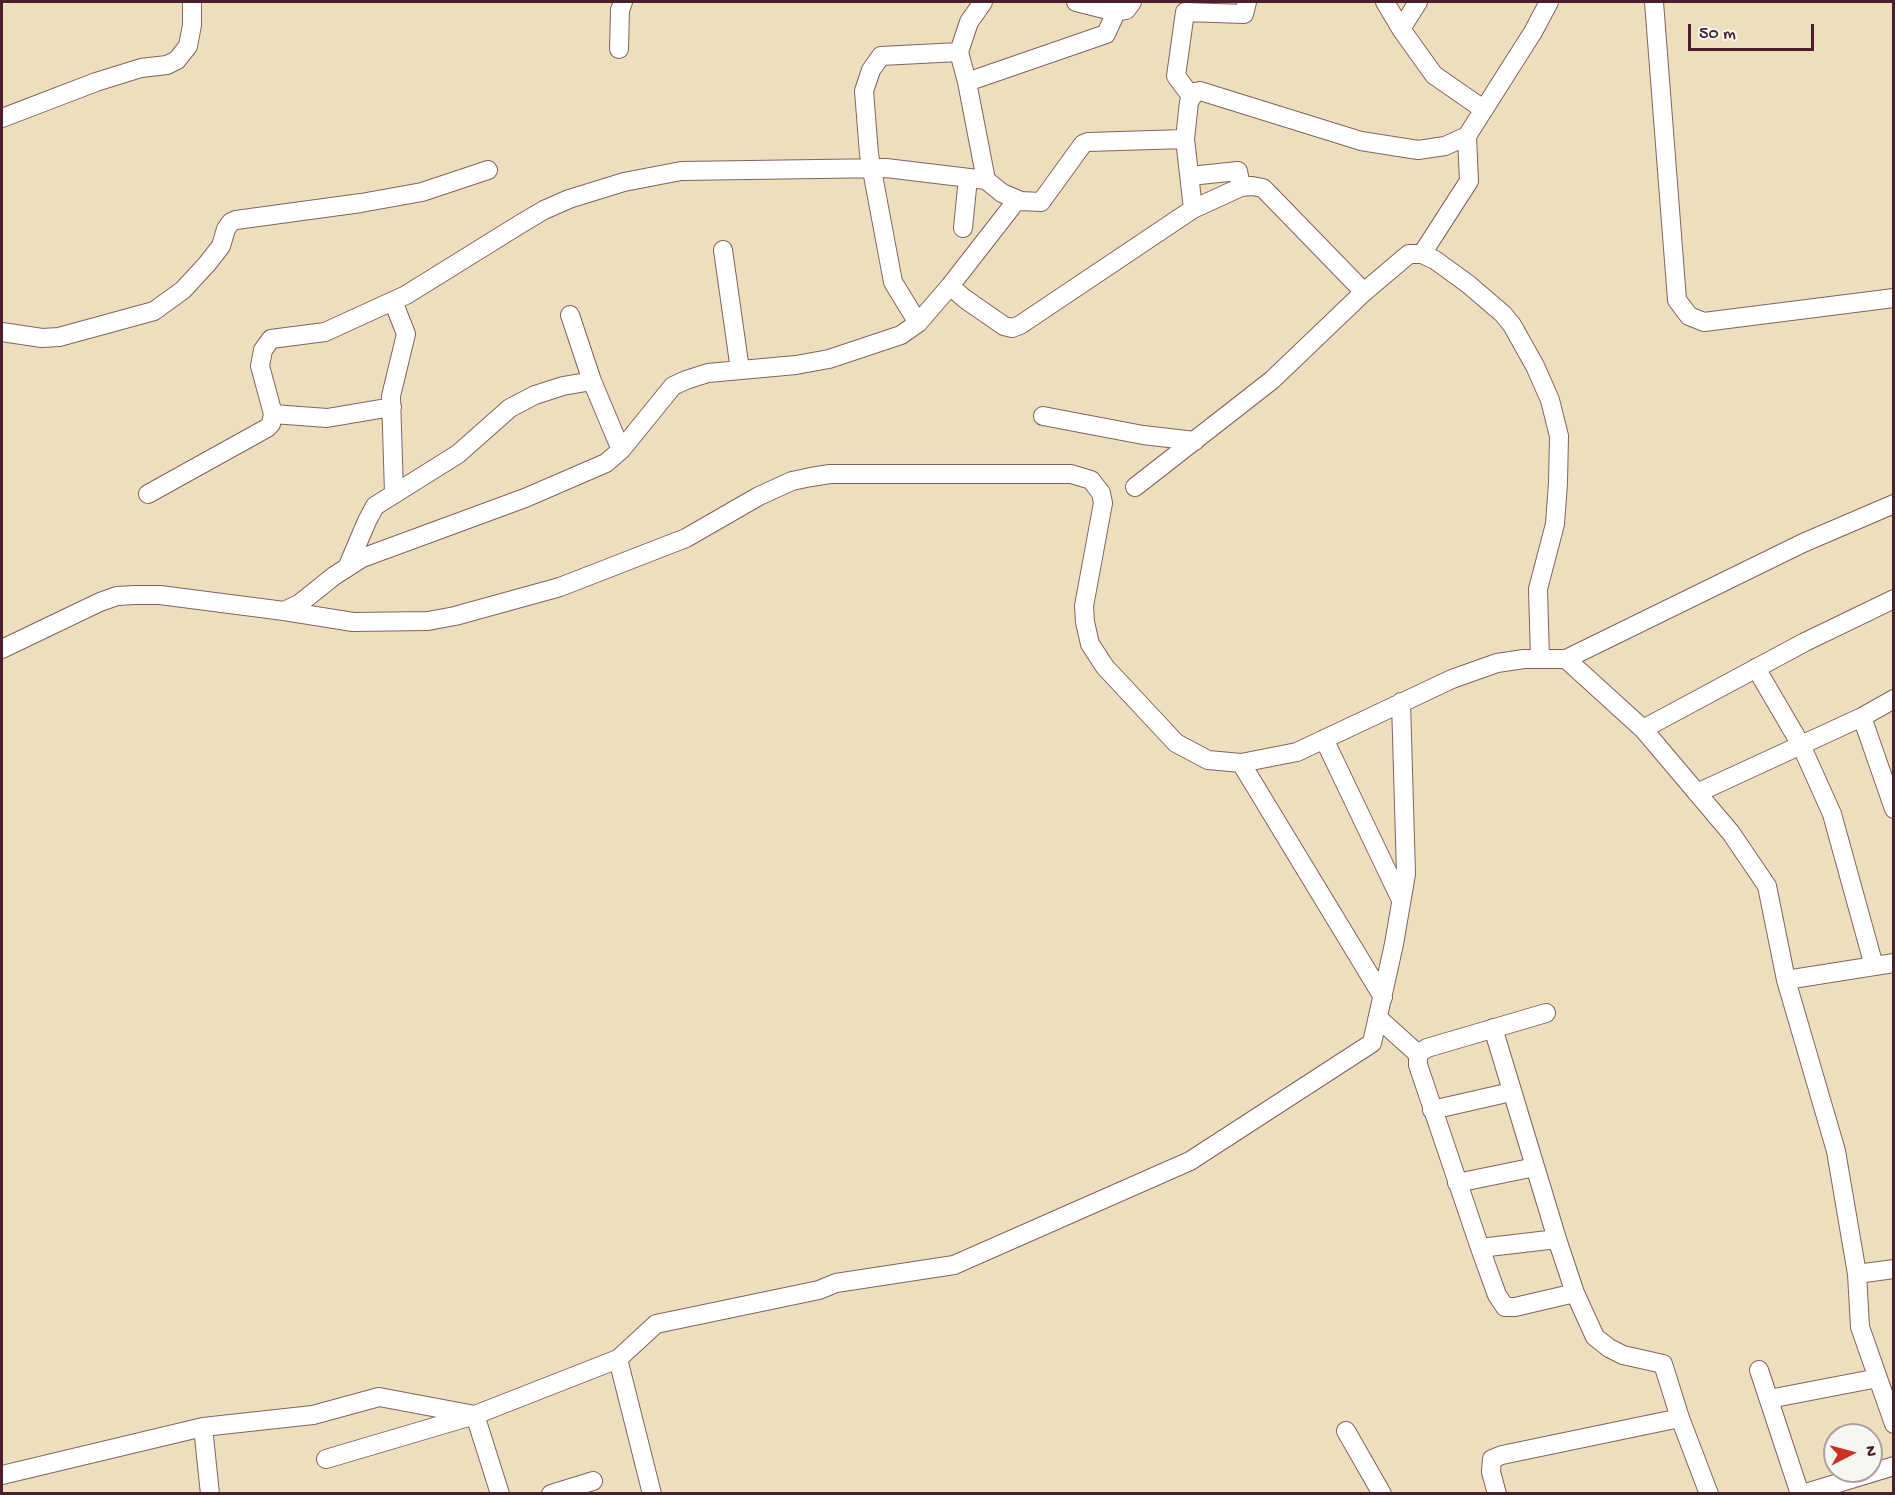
<!DOCTYPE html>
<style>
body{margin:0}
#map{position:relative;width:1895px;height:1495px;overflow:hidden;background:#eddfbe;font-family:"Gochi Hand",sans-serif}
canvas{display:block}
.frame{position:absolute;inset:0;border:3px solid #4a1f2b;pointer-events:none}
.north{position:absolute;left:1823px;top:1423px;width:60px;height:60px;box-sizing:border-box;background:#f6f6f2;border:2px solid #b1a0a2;border-radius:50%;rotate:84deg;font-size:16px;font-weight:700;line-height:24px;text-align:center;color:#4a1f2b}
.north::after{content:'';display:block;margin:auto;width:21px;height:27px;background:#c8321e;clip-path:polygon(50% 0,100% 100%,50% 72%,0 100%)}
.scale{position:absolute;left:1688px;top:24px;width:126px;height:27px;box-sizing:border-box;border:3px solid #4a1f2b;border-top:0;padding-left:8px;font-size:18px;line-height:21px;white-space:nowrap;color:#4a1f2b;-webkit-text-stroke:4px #f6f6f2;paint-order:stroke}
</style>
<div id="map">
<canvas width="1895" height="1495"></canvas>
<div class="frame"></div>
<div class="north">N</div>
<div class="scale">50 m</div>
</div>
<script>
const ctx = document.querySelector('canvas').getContext('2d');
ctx.lineJoin = 'round';
function toPath(rows) {
  const path = new Path2D();
  for (const r of rows) {
    path.moveTo(r[0], r[1]);
    for (let i = 2; i < r.length; i += 2) path.lineTo(r[i], r[i + 1]);
  }
  return path;
}
function strokePath(path, color, width, dash) {
  ctx.strokeStyle = color;
  ctx.lineWidth = width;
  ctx.lineCap = dash ? 'butt' : 'round';
  ctx.setLineDash(dash || []);
  ctx.stroke(path);
}
const minor = toPath([
 [983,2,969,22,959,52,967,82,986,180,1002,193,1021,201,1041,202,1083,144,1088,142,1185,139,1189,102,1195,92,1200,91,1361,141,1418,150,1445,146,1467,136,1533,32,1549,2],
 [1076,2,1116,12,1126,10,1132,2],
 [1385,2,1401,29,1434,75,1483,109],
 [1654,2,1677,300,1689,316,1704,322,1894,298],
 [1401,29,1418,2],
 [619,49,620,10,623,2],
 [967,82,1106,34,1116,12],
 [1191,96,1176,76,1185,12,1244,14,1247,2],
 [2,118,96,82,141,68,167,65,177,60,188,46,192,25,192,2],
 [1185,139,1193,209],
 [1190,176,1238,171,1241,187],
 [963,228,968,178],
 [723,250,740,370],
 [1422,254,1469,181,1467,136],
 [950,286,965,299,1004,326,1012,328,1020,325,1193,209,1241,187,1252,186,1263,188,1364,292],
 [393,301,406,334,391,396,394,493],
 [570,315,592,381,621,450],
 [918,323,893,282,869,154,864,91,871,70,881,56,959,52],
 [2,332,42,338,59,337,154,311,183,290,207,264,221,246,226,229,231,222,236,220,361,203,422,192,488,170],
 [273,414,327,418,392,407],
 [1043,416,1143,435,1195,441],
 [1135,487,1272,380,1364,292,1409,254,1422,254,1435,260,1468,284,1503,314,1512,325,1535,366,1550,400,1559,436,1558,483,1555,524,1538,589,1540,659],
 [148,494,267,428,271,424,273,414,260,366,263,350,271,339,325,332,406,295,522,223,544,210,569,199,624,182,681,171,886,168,986,180],
 [347,568,367,521,375,506,458,454,510,408,535,395,563,386,592,381],
 [284,611,299,604,334,576,362,558,525,498,606,463,621,450,673,386,686,380,708,373,796,365,829,359,901,335,918,323,950,286,1017,200],
 [2,649,100,602,117,596,135,595,160,595,284,611,353,622,428,621,455,616,560,587,686,538,759,496,792,481,811,477,830,474,1071,474,1091,480,1101,493,1103,503,1084,606,1085,622,1090,644,1105,667,1176,743,1208,760,1241,763,1297,752,1452,679,1497,663,1524,659,1566,659,1643,729,1731,833,1767,886,1786,980,1836,1151,1857,1274,1860,1327,1894,1424],
 [1566,659,1803,543,1894,504],
 [1756,668,1801,745,1832,814,1874,966],
 [1862,717,1894,809],
 [1643,729,1805,642,1894,599],
 [1324,739,1401,900],
 [1241,763,1383,997],
 [1697,793,1862,717,1894,699],
 [1786,980,1894,963],
 [1546,1013,1427,1048,1418,1054,1418,1065,1480,1248,1497,1295,1505,1307,1515,1307,1575,1293],
 [1378,1018,1418,1054],
 [1493,1028,1557,1239,1575,1293,1595,1337,1609,1348,1623,1355,1663,1364,1680,1418],
 [1432,1110,1511,1092],
 [1457,1183,1535,1167],
 [1480,1248,1557,1239],
 [1857,1274,1894,1269],
 [618,1359,656,1324,819,1290,836,1283,954,1265,1190,1161,1372,1043,1394,944,1406,874,1401,702],
 [1759,1370,1800,1494],
 [1769,1399,1878,1378],
 [203,1427,313,1415,379,1397,475,1415,618,1359,652,1494],
 [1346,1431,1382,1494],
 [326,1459,475,1415,500,1494],
 [2,1475,203,1427,210,1494],
 [551,1494,593,1481],
 [1497,1494,1491,1472,1492,1459,1502,1455,1680,1418,1709,1494],
 [1802,1494,1894,1466]
]);
strokePath(minor, '#83625e', 20);
strokePath(minor, '#fff', 18);
</script>
